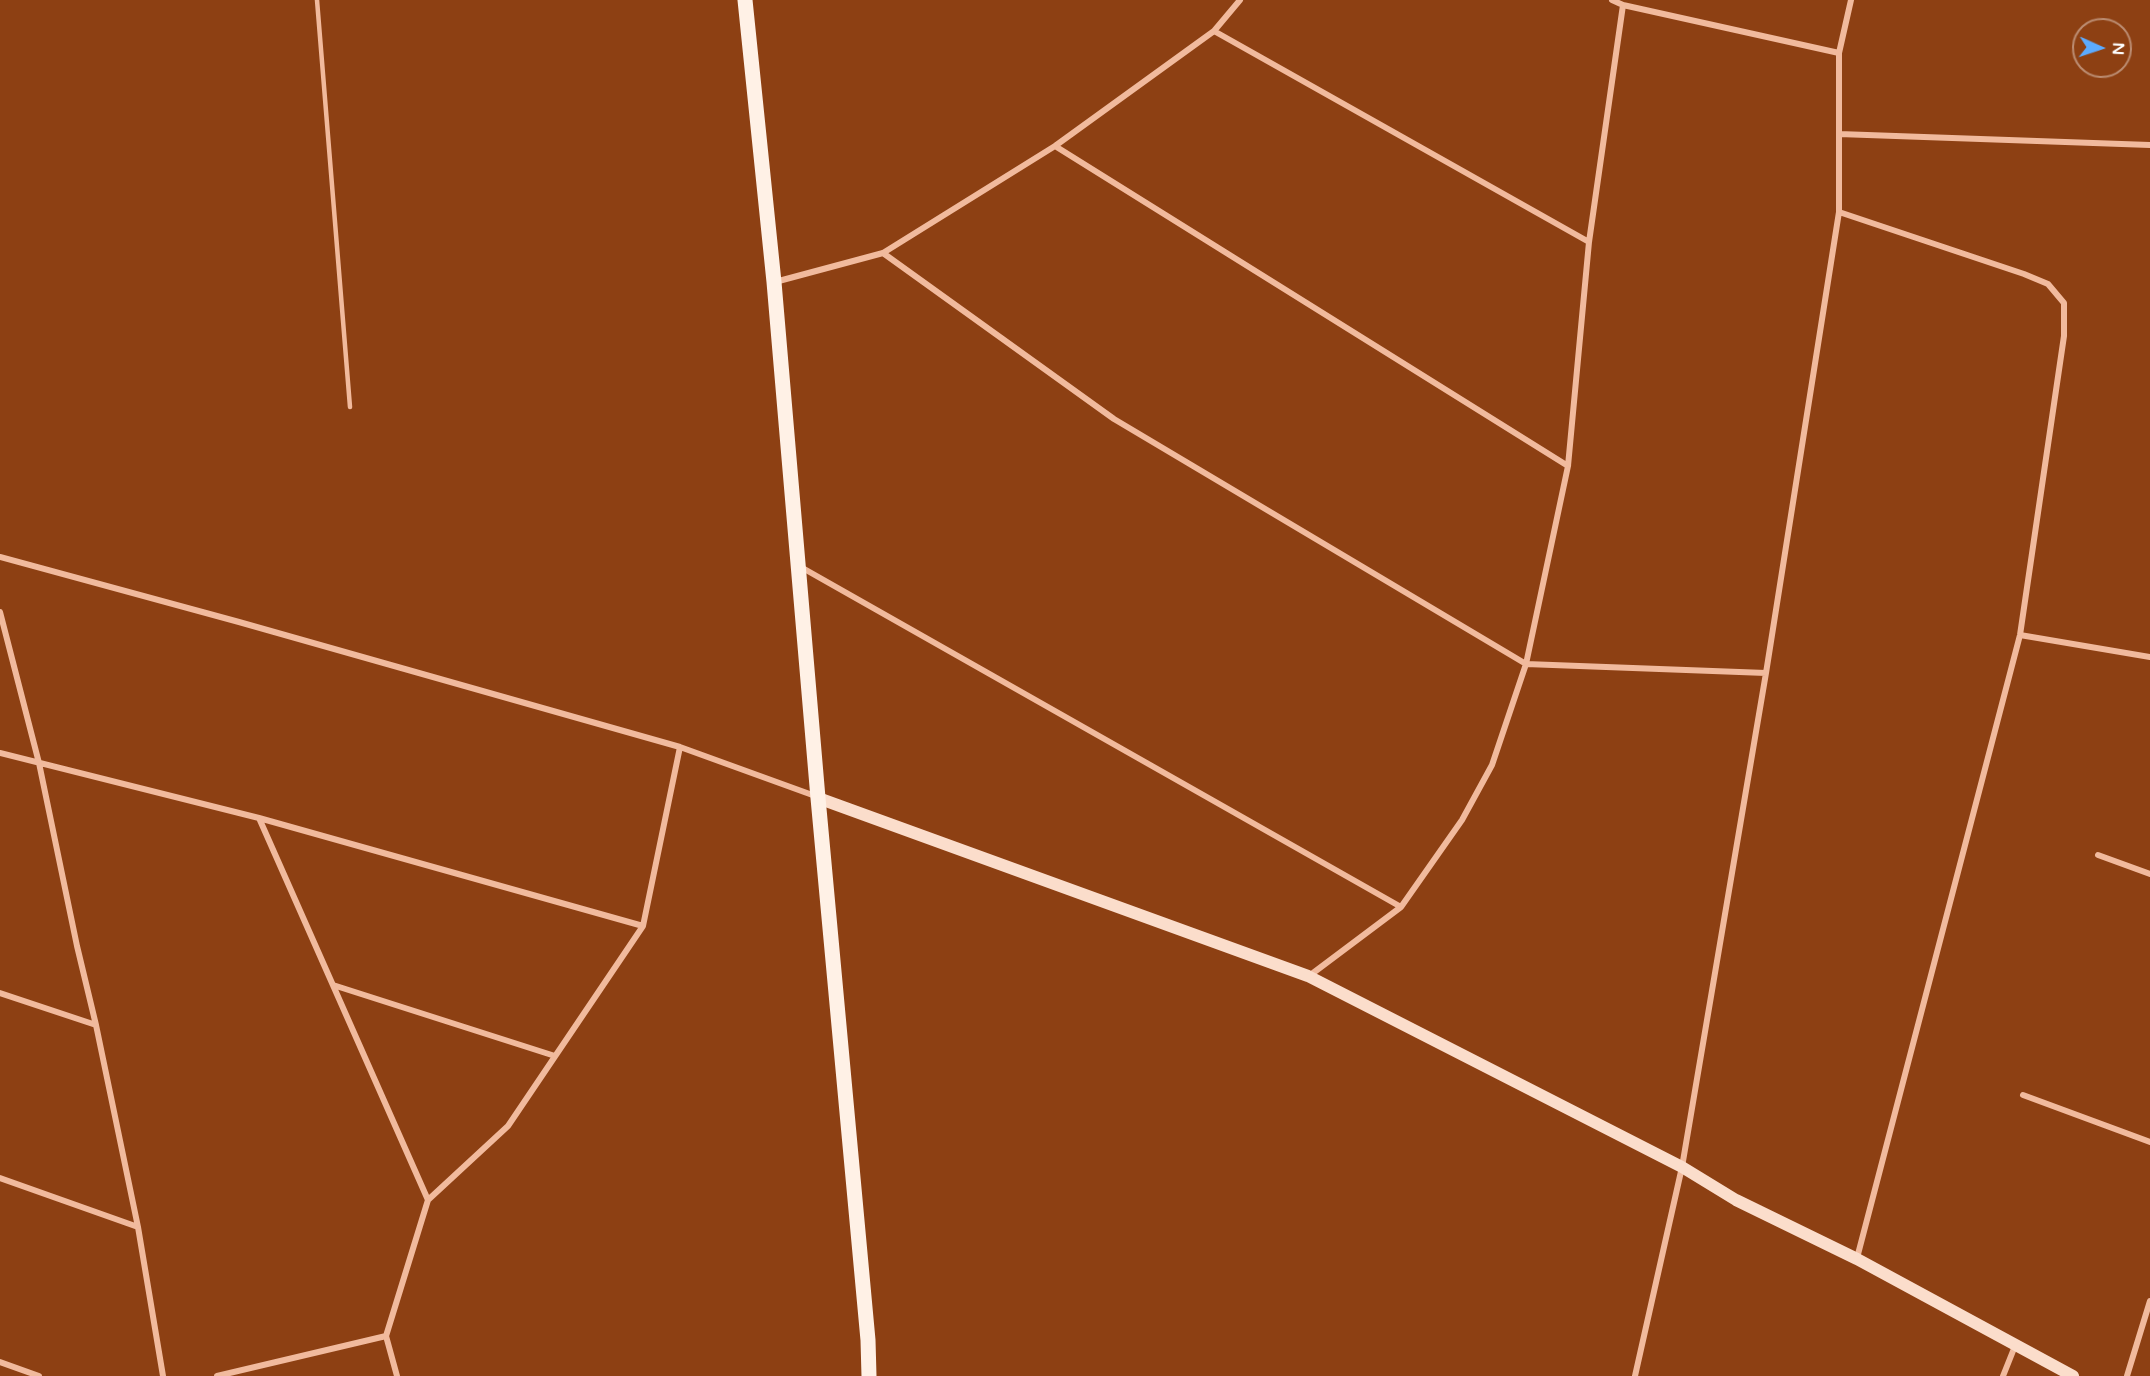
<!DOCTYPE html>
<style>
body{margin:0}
#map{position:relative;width:2150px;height:1376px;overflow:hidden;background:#8d4013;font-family:"Varela Round",sans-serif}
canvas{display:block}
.north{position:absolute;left:2072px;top:18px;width:60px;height:60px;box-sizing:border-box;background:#8d4013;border:2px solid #bb8c71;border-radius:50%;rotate:93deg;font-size:16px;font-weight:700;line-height:24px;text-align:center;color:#fff}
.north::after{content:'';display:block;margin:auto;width:21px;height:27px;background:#5cabff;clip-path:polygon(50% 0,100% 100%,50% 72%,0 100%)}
</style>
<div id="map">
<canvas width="2150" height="1376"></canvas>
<div class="north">N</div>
</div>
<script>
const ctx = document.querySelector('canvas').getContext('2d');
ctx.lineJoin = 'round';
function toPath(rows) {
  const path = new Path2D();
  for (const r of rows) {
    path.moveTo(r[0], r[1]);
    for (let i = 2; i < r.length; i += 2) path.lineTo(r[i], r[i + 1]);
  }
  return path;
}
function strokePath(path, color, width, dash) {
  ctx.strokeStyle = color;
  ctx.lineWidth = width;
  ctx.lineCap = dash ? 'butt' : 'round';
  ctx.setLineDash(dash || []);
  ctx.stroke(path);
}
const lane = toPath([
 [317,0,350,407]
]);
const street = toPath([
 [1612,0,1623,5,1839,53],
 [1214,31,1589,242],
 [1839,134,2150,145],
 [1055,146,1568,466],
 [1839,212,2024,274,2048,284,2064,303,2064,336,2020,635,1857,1258],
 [883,253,1114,419,1526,664,1766,673],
 [775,282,883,253,1055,146,1214,31,1240,0],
 [0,557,239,622,680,747,818,797],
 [799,566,1401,907],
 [0,612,39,763,77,946,96,1025,138,1227,163,1376],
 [2020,635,2150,657],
 [0,753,259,818],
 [2098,855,2150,874],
 [1309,976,1401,907,1462,820,1492,765,1526,664,1568,466,1589,242,1623,5],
 [333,985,555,1056],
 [0,993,96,1025],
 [2023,1095,2150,1142],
 [0,1178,138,1227],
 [428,1200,259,818,643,926],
 [0,1362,39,1376],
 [217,1376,386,1336],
 [397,1376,386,1336,428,1200,508,1126,643,926,680,747],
 [1635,1376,1682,1167,1766,673,1839,212,1839,53,1851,0],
 [2003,1376,2015,1346],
 [2127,1376,2150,1301]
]);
const secondary = toPath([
 [818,798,1308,976,1682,1167,1736,1200,1857,1259,2073,1376]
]);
const primary = toPath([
 [745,0,774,282,818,798,868,1340,869,1376]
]);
strokePath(lane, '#f1ba9d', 4.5);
strokePath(street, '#f1ba9d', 6);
strokePath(secondary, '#fbddcb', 12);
strokePath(primary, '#fff1e6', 15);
</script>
